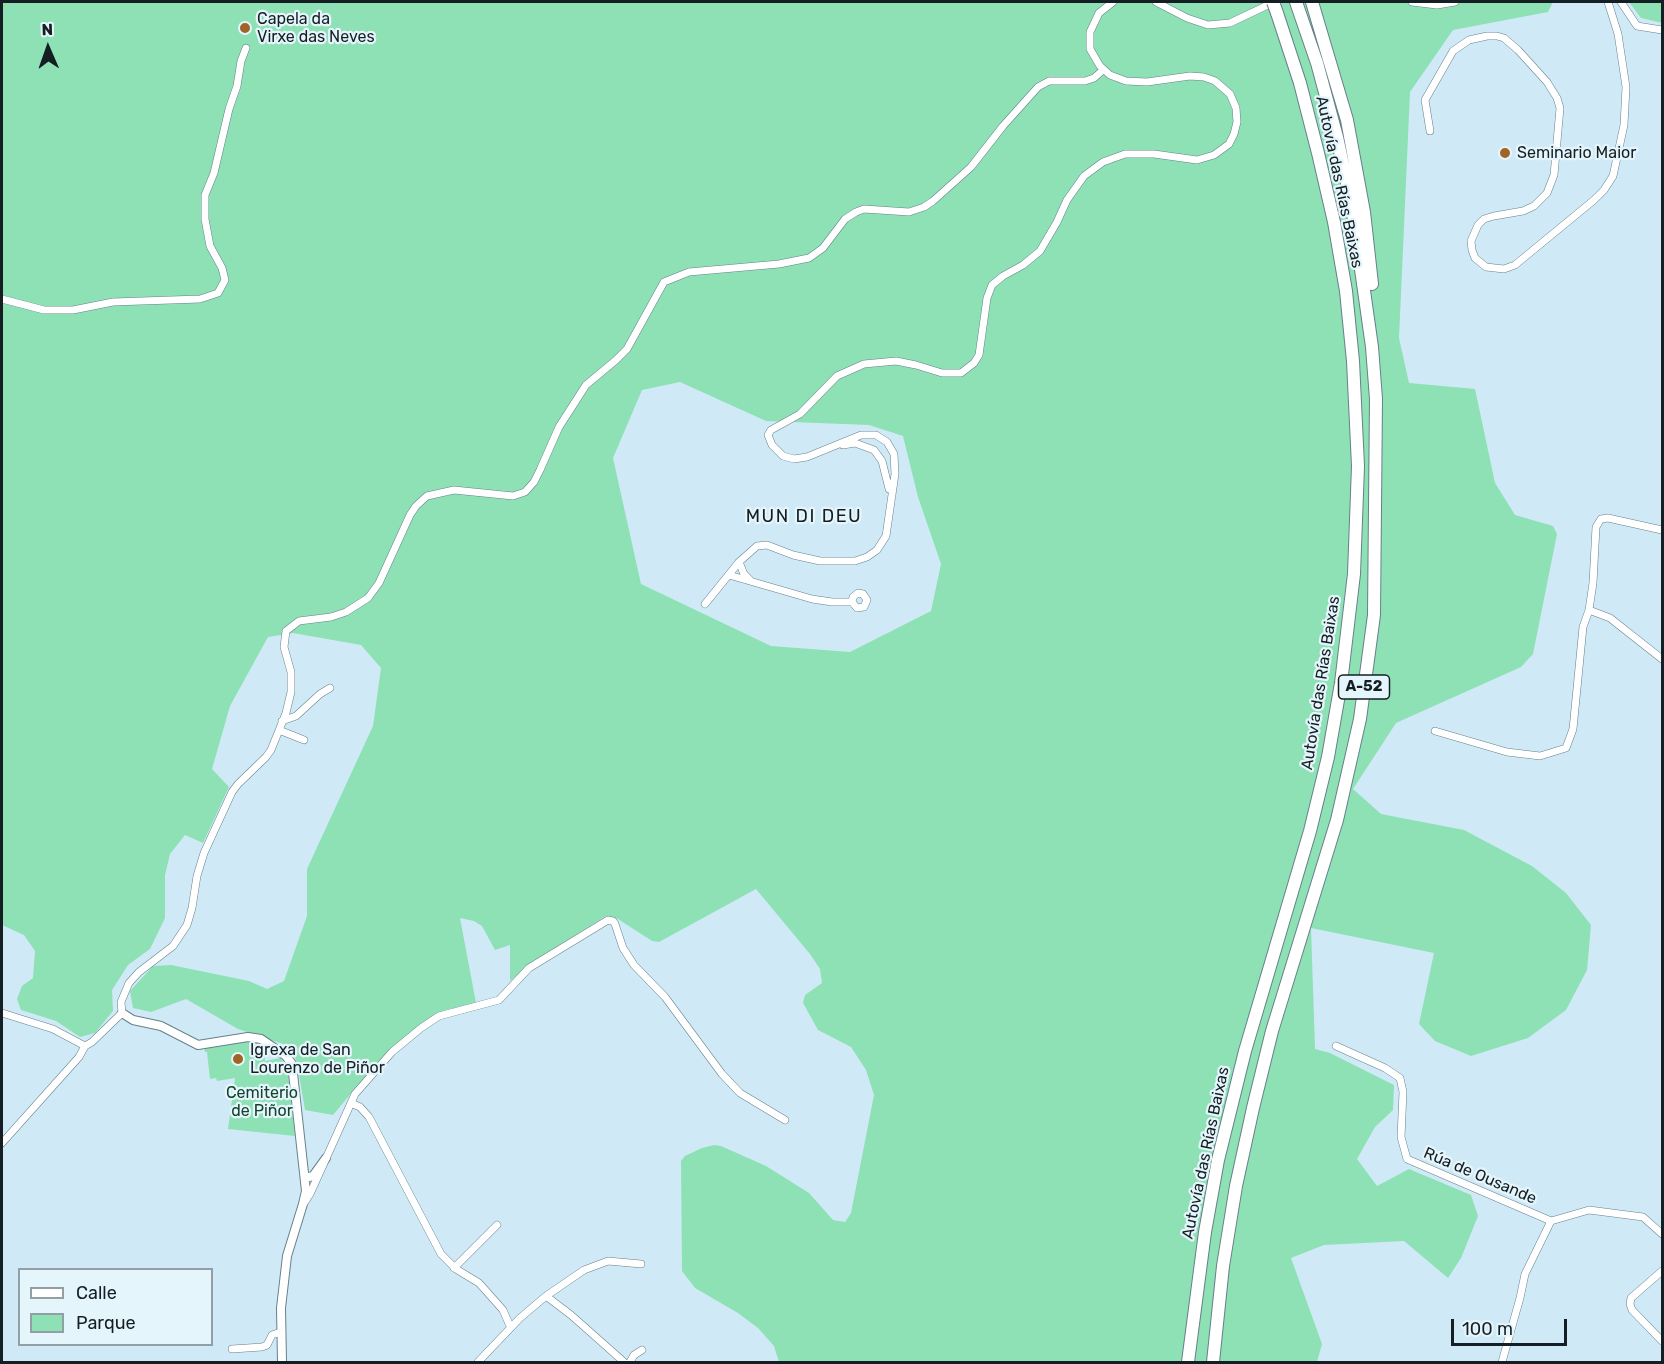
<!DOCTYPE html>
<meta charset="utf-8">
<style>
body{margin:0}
#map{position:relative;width:1664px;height:1364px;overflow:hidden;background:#cfeaf6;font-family:Rubik,sans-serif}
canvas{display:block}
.frame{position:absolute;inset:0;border:3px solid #151f23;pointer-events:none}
.legend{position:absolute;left:18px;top:1268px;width:195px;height:78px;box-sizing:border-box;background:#e5f5fc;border:2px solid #929fa5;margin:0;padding:8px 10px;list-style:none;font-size:18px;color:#151f23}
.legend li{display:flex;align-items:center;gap:12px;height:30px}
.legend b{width:30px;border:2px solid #929fa5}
.north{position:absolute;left:18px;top:18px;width:60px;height:60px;-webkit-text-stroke:4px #e5f5fc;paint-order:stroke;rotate:358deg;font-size:16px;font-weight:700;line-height:24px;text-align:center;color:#151f23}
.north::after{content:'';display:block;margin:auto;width:21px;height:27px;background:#151f23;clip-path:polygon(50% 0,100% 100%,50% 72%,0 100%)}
.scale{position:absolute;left:1451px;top:1319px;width:116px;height:27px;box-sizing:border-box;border:3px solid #151f23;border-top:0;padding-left:8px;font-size:18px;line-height:21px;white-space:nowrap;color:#151f23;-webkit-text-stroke:4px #e5f5fc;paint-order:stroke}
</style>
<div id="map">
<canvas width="1664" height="1364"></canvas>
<div class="frame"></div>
<ul class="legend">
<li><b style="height:8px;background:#fff"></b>Calle</li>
<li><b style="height:16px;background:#8de1b4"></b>Parque</li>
</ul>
<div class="north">N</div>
<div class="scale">100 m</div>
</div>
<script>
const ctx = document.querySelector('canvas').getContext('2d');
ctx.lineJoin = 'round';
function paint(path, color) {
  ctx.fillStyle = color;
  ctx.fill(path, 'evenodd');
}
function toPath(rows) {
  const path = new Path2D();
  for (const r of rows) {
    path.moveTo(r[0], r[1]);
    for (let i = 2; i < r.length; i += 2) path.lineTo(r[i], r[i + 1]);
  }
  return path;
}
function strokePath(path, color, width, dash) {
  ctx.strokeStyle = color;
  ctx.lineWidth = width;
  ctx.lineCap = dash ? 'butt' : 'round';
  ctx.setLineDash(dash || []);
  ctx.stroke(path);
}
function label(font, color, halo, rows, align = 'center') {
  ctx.font = font + ' Rubik,sans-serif';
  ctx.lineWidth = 4.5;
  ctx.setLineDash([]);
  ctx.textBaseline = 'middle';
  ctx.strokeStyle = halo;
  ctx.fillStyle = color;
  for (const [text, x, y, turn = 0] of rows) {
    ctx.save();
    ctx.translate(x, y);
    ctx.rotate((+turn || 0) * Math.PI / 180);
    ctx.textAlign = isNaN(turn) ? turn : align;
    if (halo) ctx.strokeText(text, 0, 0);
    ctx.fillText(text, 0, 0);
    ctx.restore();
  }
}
const green = toPath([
 [2,2,1553,2,1548,12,1453,30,1410,92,1399,338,1409,383,1475,389,1495,483,1515,515,1553,526,1557,534,1533,654,1521,667,1396,723,1353,789,1381,814,1464,830,1532,866,1566,893,1591,925,1587,970,1566,1010,1528,1038,1471,1056,1435,1041,1419,1024,1434,953,1311,928,1315,1049,1330,1053,1394,1085,1393,1110,1375,1127,1357,1159,1377,1186,1409,1169,1471,1195,1478,1216,1461,1258,1448,1278,1404,1241,1324,1245,1291,1258,1322,1344,1317,1362,779,1362,774,1346,758,1328,738,1313,695,1288,682,1271,681,1161,685,1156,702,1148,714,1145,721,1146,766,1166,809,1193,833,1220,845,1222,851,1213,874,1095,866,1070,851,1047,818,1030,803,1003,805,995,822,983,820,969,810,954,756,889,659,942,652,941,618,919,606,916,536,960,510,981,510,945,495,950,482,926,474,921,460,918,476,1003,445,1010,419,1025,389,1052,358,1085,333,1115,305,1110,297,1063,295,1057,286,1045,238,1029,186,999,151,1012,133,1008,130,991,153,966,171,965,249,981,267,989,284,981,307,916,307,869,373,726,381,668,361,645,293,633,268,637,230,706,212,769,229,787,203,843,185,835,170,854,165,875,165,918,150,949,128,965,112,990,113,1011,95,1033,80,1037,56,1021,21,1010,17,999,22,986,33,978,35,951,24,935,2,925],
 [680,382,766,421,869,425,903,436,918,497,941,564,931,611,850,652,771,646,641,584,613,458,642,390],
 [1629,2,1662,2,1662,23,1641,18],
 [250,1041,263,1045,265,1061,280,1058,287,1066,295,1136,228,1129,235,1078,217,1081,216,1078,210,1079,207,1052,205,1052,204,1048]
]);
const minor = toPath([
 [1156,2,1187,18,1208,25,1230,23,1274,2],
 [1412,2,1437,5,1455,2],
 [1621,2,1637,26,1662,30],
 [1430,131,1425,100,1453,51,1469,40,1487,36,1497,36,1504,38,1518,50,1547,82,1557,98,1560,108,1554,175,1547,193,1534,206,1523,211,1494,216,1484,219,1478,225,1471,241,1472,250,1475,258,1486,267,1504,269,1515,265,1594,200,1604,190,1613,176,1624,125,1626,87,1618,34,1608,2],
 [2,299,44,310,73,310,113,302,200,299,218,293,225,280,222,268,210,246,205,219,205,195,214,173,229,109,237,86,241,61,246,48],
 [843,445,855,443,874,450,882,461,889,489],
 [739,562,744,574,751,581],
 [729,575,812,599,832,602,852,602,857,608,864,607,867,600,863,594,858,593,853,597,852,602],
 [705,604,739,562,757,546,767,545,793,555,820,561,855,561,867,557,877,550,886,536,895,474,894,454,887,442,876,435,861,435,807,457,794,459,783,456,772,445,768,435,771,430,800,414,837,376,864,364,896,361,916,365,942,373,961,373,974,363,979,355,987,298,992,285,1003,276,1023,265,1040,251,1057,222,1067,200,1084,176,1103,162,1125,154,1154,154,1197,160,1214,155,1229,144,1234,134,1237,122,1236,108,1230,94,1215,81,1204,77,1190,76,1147,82,1126,81,1110,75,1100,66,1090,49,1090,32,1099,13,1113,2],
 [1589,610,1593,583,1596,527,1601,519,1608,518,1662,530],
 [282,721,296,716,320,694,330,688],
 [279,730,304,740],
 [1435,731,1507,752,1540,756,1566,748,1573,729,1583,627,1589,610,1610,618,1662,659],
 [2,1013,53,1029,85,1046,92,1042,122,1013,121,1002,129,983,139,972,173,946,187,925,192,908,197,876,204,853,232,792,238,784,266,757,271,750,286,713,291,692,291,672,284,647,286,631,299,621,331,617,346,612,368,598,379,583,410,515,416,506,427,496,454,490,513,496,525,492,534,482,540,470,559,427,586,385,616,360,627,349,664,282,689,272,779,264,809,258,823,248,845,219,856,212,864,209,909,212,924,207,933,201,971,167,1003,126,1038,87,1049,81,1085,81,1094,78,1103,70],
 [1336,1046,1385,1068,1400,1078,1403,1092,1401,1137,1407,1159,1551,1221,1589,1210,1643,1217,1662,1234],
 [351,1103,360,1107,369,1117,441,1254,456,1269,479,1283,503,1310,510,1326],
 [2,1143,79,1057,85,1046],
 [305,1202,310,1194,355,1094,392,1052,421,1028,439,1016,499,1000,529,968,608,920,613,921,615,924,623,948,634,965,665,997,722,1074,740,1093,785,1120],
 [454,1268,497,1225],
 [1662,1271,1631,1298,1630,1304,1632,1310,1662,1341],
 [546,1296,571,1315,624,1362],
 [232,1349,262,1347,267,1345,272,1335,281,1332],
 [478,1362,520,1318,546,1296,584,1270,608,1261,641,1264],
 [630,1362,634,1355,642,1350],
 [1502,1362,1520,1298,1525,1274,1551,1221]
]);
const tertiary = toPath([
 [122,1013,133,1020,161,1026,198,1045,248,1037,261,1039,286,1056,292,1064,306,1191,303,1204,287,1256,281,1308,282,1362],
 [305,1178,313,1176,326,1158]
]);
const motorway = toPath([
 [1312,2,1347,120,1364,212,1372,284],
 [1188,1362,1205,1232,1218,1160,1245,1051,1310,831,1328,757,1341,683,1354,574,1358,466,1353,361,1346,291,1334,222,1318,153,1300,83,1277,13],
 [1213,1362,1223,1266,1236,1186,1253,1108,1272,1031,1337,820,1360,719,1374,615,1376,399,1372,347,1352,206,1337,137,1317,63,1296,2]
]);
const motorwayBridge = toPath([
 [1273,2,1277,13]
]);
const markers = [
 [245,28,6,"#a06427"],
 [1505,153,6,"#a06427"],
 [238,1059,6,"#a06427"]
];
const shields = [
 [1364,687,51]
];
const shieldNames = [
 ["A-52",1364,687]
];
const poiNames = [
 ["Capela da",257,19],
 ["Virxe das Neves",257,37],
 ["Seminario Maior",1517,153],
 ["Igrexa de San",250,1050],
 ["Lourenzo de Piñor",250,1068]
];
const streetNames = [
 ["Autovía das Rías Baixas",1339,182,78],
 ["Autovía das Rías Baixas",1321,683,-81],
 ["Autovía das Rías Baixas",1206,1153,-78],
 ["Rúa de Ousande",1480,1176,23]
];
const parkNames = [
 ["Cemiterio",262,1093],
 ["de Piñor",262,1111]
];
const neighbourhoodNames = [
 ["MUN DI DEU",804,517]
];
paint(green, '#8de1b4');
strokePath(minor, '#67808a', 8);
strokePath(tertiary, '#67808a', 10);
strokePath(motorway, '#67808a', 14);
strokePath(minor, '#fff', 7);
strokePath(tertiary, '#fff', 8);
strokePath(motorway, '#fff', 12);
strokePath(motorwayBridge, '#67808a', 14, []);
strokePath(motorwayBridge, '#fff', 12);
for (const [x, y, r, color] of markers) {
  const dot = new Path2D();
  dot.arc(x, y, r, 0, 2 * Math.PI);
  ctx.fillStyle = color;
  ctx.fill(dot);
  strokePath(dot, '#e5f5fc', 2);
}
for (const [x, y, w] of shields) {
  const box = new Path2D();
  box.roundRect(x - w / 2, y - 12, w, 24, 4.5);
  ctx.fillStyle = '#e5f5fc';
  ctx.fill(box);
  strokePath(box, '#151f23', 1.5);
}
label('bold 15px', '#151f23', null, shieldNames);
label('16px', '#151f23', '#e5f5fc', poiNames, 'left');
label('16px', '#151f23', '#e5f5fc', streetNames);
label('16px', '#14422c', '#e5f5fc', parkNames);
ctx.letterSpacing = '1.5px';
label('18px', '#151f23', '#e5f5fc', neighbourhoodNames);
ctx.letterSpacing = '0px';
</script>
